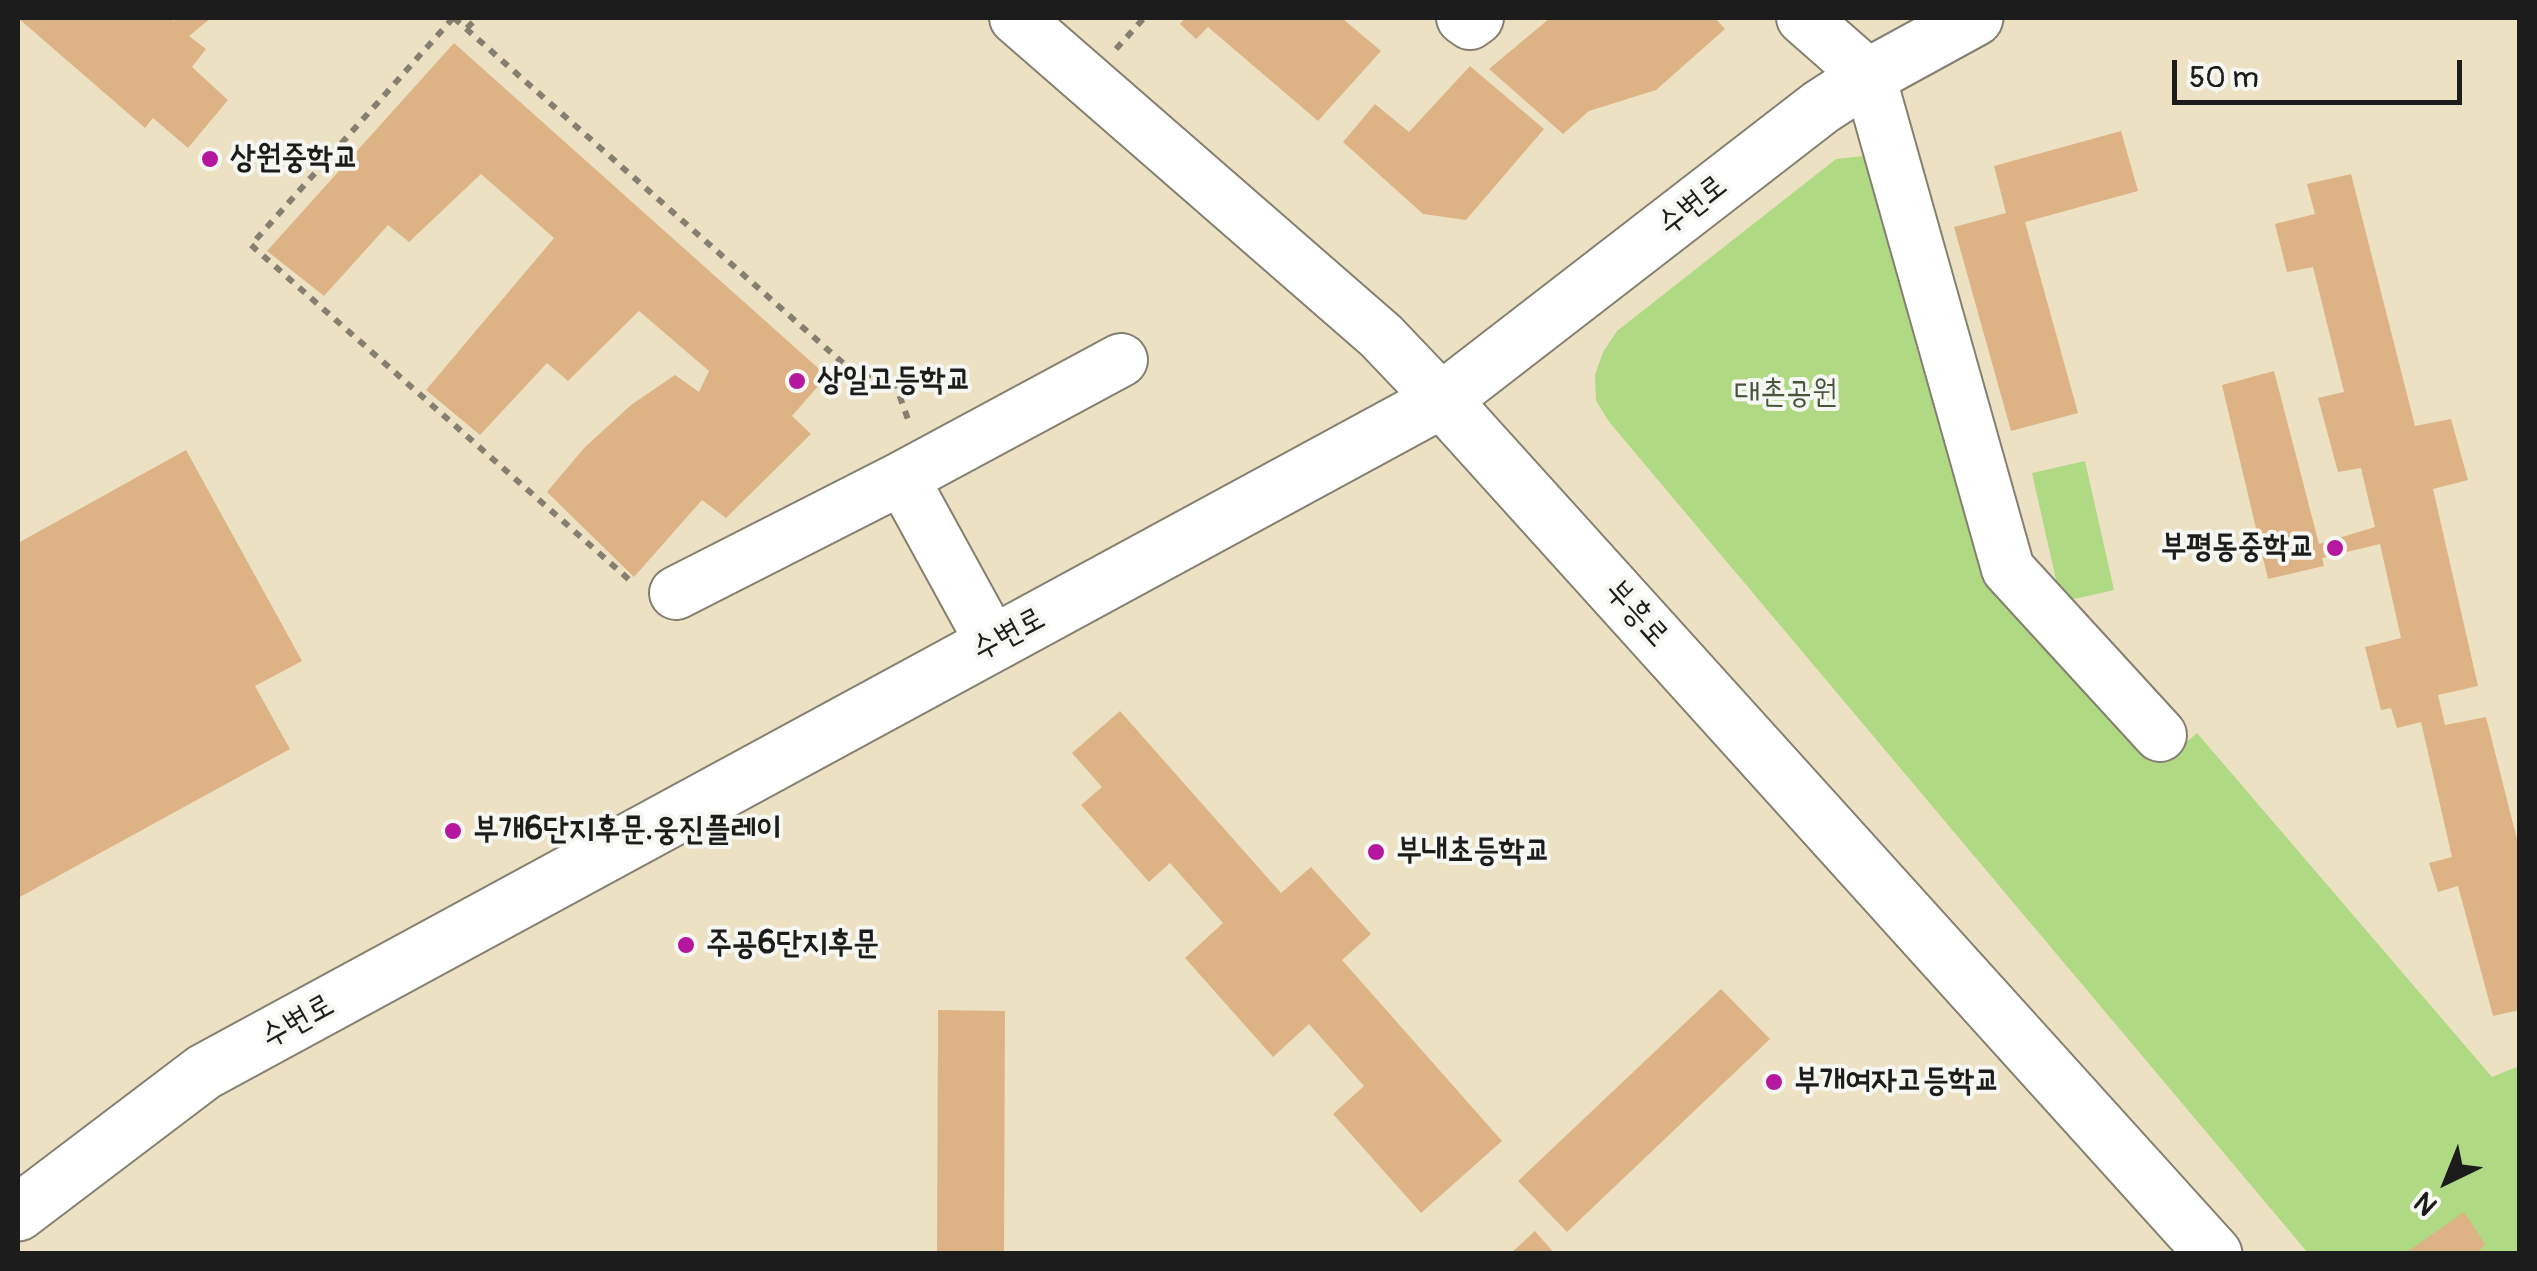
<!DOCTYPE html>
<meta charset="utf-8">
<style>
body{margin:0}
#map{position:relative;width:2537px;height:1271px;overflow:hidden;background:#ece2c3;font-family:Pangolin,sans-serif}
canvas{display:block}
.frame{position:absolute;inset:0;border:20px solid #1c1c1c;pointer-events:none}
.north{position:absolute;left:2397px;top:1131px;width:100px;height:100px;-webkit-text-stroke:8px #f6f6f2;paint-order:stroke;rotate:223deg;font-size:28px;font-weight:700;line-height:40px;text-align:center;color:#1c1c1c}
.north::after{content:'';display:block;margin:auto;width:35px;height:45px;background:#1c1c1c;clip-path:polygon(50% 0,100% 100%,50% 72%,0 100%)}
.scale{position:absolute;left:2172px;top:60px;width:290px;height:45px;box-sizing:border-box;border:5px solid #1c1c1c;border-top:0;padding-left:12px;font-size:30px;line-height:35px;white-space:nowrap;color:#1c1c1c;-webkit-text-stroke:8px #f6f6f2;paint-order:stroke}
</style>
<div id="map">
<canvas width="2537" height="1271"></canvas>
<div class="frame"></div>
<div class="north">N</div>
<div class="scale">50 m</div>
</div>
<script>
const ctx = document.querySelector('canvas').getContext('2d');
ctx.lineJoin = 'round';
function paint(path, color) {
  ctx.fillStyle = color;
  ctx.fill(path, 'evenodd');
}
function toPath(rows) {
  const path = new Path2D();
  for (const r of rows) {
    path.moveTo(r[0], r[1]);
    for (let i = 2; i < r.length; i += 2) path.lineTo(r[i], r[i + 1]);
  }
  return path;
}
function strokePath(path, color, width, dash) {
  ctx.strokeStyle = color;
  ctx.lineWidth = width;
  ctx.lineCap = dash ? 'butt' : 'round';
  ctx.setLineDash(dash || []);
  ctx.stroke(path);
}
function label(font, color, halo, rows, align = 'center') {
  ctx.font = font + ' Pangolin,"Poor Story",sans-serif';
  ctx.lineWidth = 8;
  ctx.setLineDash([]);
  ctx.textBaseline = 'middle';
  ctx.strokeStyle = halo;
  ctx.fillStyle = color;
  for (const [text, x, y, turn = 0] of rows) {
    ctx.save();
    ctx.translate(x, y);
    ctx.rotate((+turn || 0) * Math.PI / 180);
    ctx.textAlign = isNaN(turn) ? turn : align;
    if (halo) ctx.strokeText(text, 0, 0);
    ctx.fillText(text, 0, 0);
    ctx.restore();
  }
}
const green = toPath([
 [1874,155,1994,573,2163,763,2197,733,2492,1077,2519,1066,2519,1253,2308,1253,1610,423,1596,401,1595,375,1603,352,1617,331,1836,159],
 [2085,461,2114,590,2061,602,2032,473]
]);
const building = toPath([
 [18,18,169,18,174,21,176,18,211,18,189,36,206,49,192,67,228,100,188,148,153,118,145,128],
 [1185,18,1342,18,1381,51,1318,121,1208,27,1196,39,1180,24],
 [1550,18,1715,18,1725,29,1656,90,1589,111,1563,134,1489,69],
 [454,43,827,376,792,416,811,434,726,518,702,500,634,577,547,492,584,448,631,405,675,375,699,392,709,371,639,311,568,381,547,363,480,435,426,390,554,238,481,174,409,242,388,225,324,296,267,251],
 [1470,66,1544,129,1466,220,1423,214,1343,142,1375,104,1409,132],
 [2121,131,2138,191,2025,222,2078,413,2011,431,1954,227,2006,213,1994,166],
 [2351,174,2415,426,2451,419,2468,480,2433,489,2478,686,2438,695,2445,725,2486,717,2520,851,2520,1010,2493,1016,2458,886,2438,892,2429,863,2452,857,2421,722,2397,728,2391,708,2381,710,2365,647,2401,638,2380,544,2322,558,2324,566,2268,579,2222,385,2274,371,2319,544,2375,527,2361,468,2338,472,2318,398,2344,392,2313,267,2287,272,2275,224,2315,214,2307,184],
 [186,450,302,661,255,686,290,749,18,898,18,543],
 [1120,711,1281,893,1311,867,1371,934,1342,960,1502,1141,1421,1213,1333,1114,1364,1086,1309,1024,1273,1057,1185,958,1223,923,1170,863,1149,882,1081,805,1102,787,1072,753],
 [1721,989,1770,1039,1567,1232,1518,1181],
 [938,1010,1005,1011,1004,1254,937,1254],
 [2464,1212,2485,1244,2477,1254,2404,1254],
 [1535,1231,1555,1254,1510,1254]
]);
const path = toPath([
 [453,18,251,245,634,584],
 [454,18,853,372,894,380,910,425],
 [467,28,477,18],
 [1116,49,1144,18]
]);
const minor = toPath([
 [1016,18,1381,336,1442,400],
 [1463,18,1470,23,1477,18],
 [1803,18,1869,76,2008,569,2160,735],
 [902,478,993,644],
 [676,593,902,478,1121,360]
]);
const major = toPath([
 [1442,400,2214,1254],
 [18,1213,204,1072,1442,400,1821,107,1869,76,1975,18]
]);
const markers = [
 [210,159,10,"#b5179e"],
 [797,381,10,"#b5179e"],
 [2335,548,10,"#b5179e"],
 [453,831,10,"#b5179e"],
 [1376,852,10,"#b5179e"],
 [686,945,10,"#b5179e"],
 [1774,1082,10,"#b5179e"]
];
const poiNames = [
 ["상원중학교",230,159],
 ["상일고등학교",817,381],
 ["부평동중학교",2315,548,"right"],
 ["부개6단지후문.웅진플레이",473,831],
 ["부내초등학교",1396,852],
 ["주공6단지후문",706,945],
 ["부개여자고등학교",1794,1082]
];
const streetNames = [
 ["수변로",1693,206,-38],
 ["부흥로",1636,614,48],
 ["수변로",1009,635,-28],
 ["수변로",298,1022,-29]
];
const parkNames = [
 ["대촌공원",1786,394]
];
paint(green, '#b0d984');
paint(building, '#ddb386');
strokePath(minor, '#847f70', 56);
strokePath(major, '#847f70', 59);
strokePath(path, '#847f70', 6, [8, 8]);
strokePath(minor, '#fff', 52);
strokePath(major, '#fff', 55);
for (const [x, y, r, color] of markers) {
  const dot = new Path2D();
  dot.arc(x, y, r, 0, 2 * Math.PI);
  ctx.fillStyle = color;
  ctx.fill(dot);
  strokePath(dot, '#f6f6f2', 4);
}
label('bold 32px', '#1c1c1c', '#f6f6f2', poiNames, 'left');
label('32px', '#1c1c1c', '#f6f6f2', streetNames);
label('32px', '#48553b', '#f6f6f2', parkNames);
</script>
